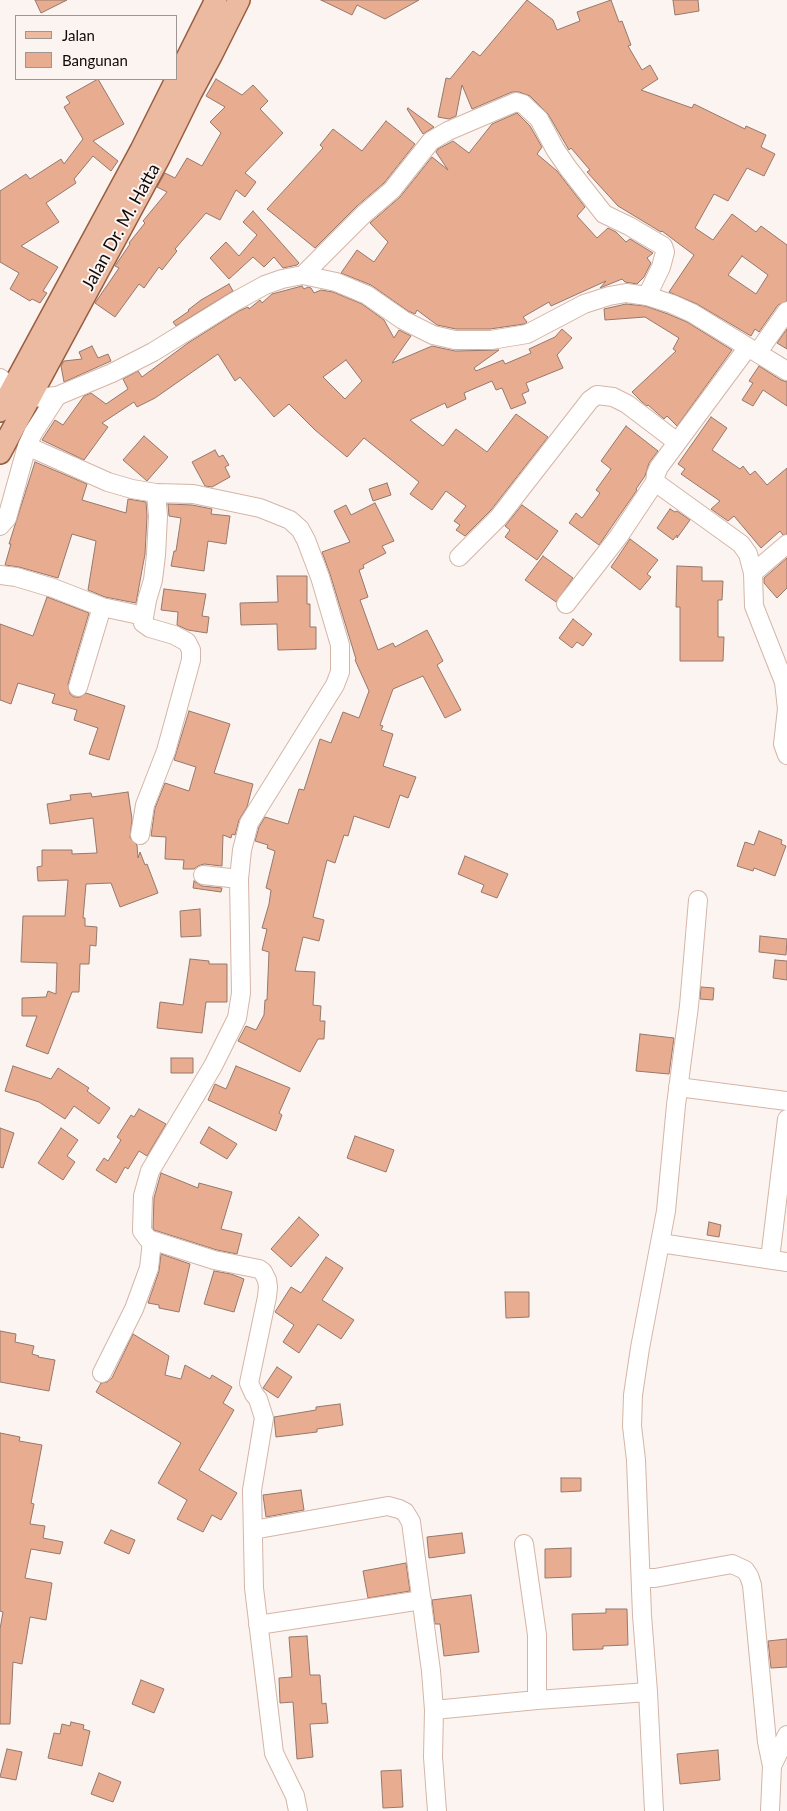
<!DOCTYPE html>
<style>
body{margin:0}
#map{position:relative;width:787px;height:1811px;overflow:hidden;background:#fbf4f1;font-family:Lato,sans-serif}
canvas{display:block}
.legend{position:absolute;left:15px;top:15px;width:162px;height:65px;box-sizing:border-box;background:#fbf4f1;border:1px solid #9e9693;margin:0;padding:6px 9px;list-style:none;font-size:15px;color:#130905}
.legend li{display:flex;align-items:center;gap:10px;height:25px}
.legend b{width:25px;border:1px solid #9e9693}
</style>
<div id="map">
<canvas width="787" height="1811"></canvas>
<ul class="legend">
<li><b style="height:6px;background:#ecb9a1"></b>Jalan</li>
<li><b style="height:14px;background:#e8ac91"></b>Bangunan</li>
</ul>
</div>
<script>
const ctx = document.querySelector('canvas').getContext('2d');
ctx.lineJoin = 'round';
function paint(path, color) {
  ctx.fillStyle = color;
  ctx.fill(path, 'evenodd');
}
function toPath(rows) {
  const path = new Path2D();
  for (const r of rows) {
    path.moveTo(r[0], r[1]);
    for (let i = 2; i < r.length; i += 2) path.lineTo(r[i], r[i + 1]);
  }
  return path;
}
function strokePath(path, color, width, dash) {
  ctx.strokeStyle = color;
  ctx.lineWidth = width;
  ctx.lineCap = dash ? 'butt' : 'round';
  ctx.setLineDash(dash || []);
  ctx.stroke(path);
}
function label(font, color, halo, rows, align = 'center') {
  ctx.font = font + ' Lato,sans-serif';
  ctx.lineWidth = 4;
  ctx.setLineDash([]);
  ctx.textBaseline = 'middle';
  ctx.strokeStyle = halo;
  ctx.fillStyle = color;
  for (const [text, x, y, turn = 0] of rows) {
    ctx.save();
    ctx.translate(x, y);
    ctx.rotate((+turn || 0) * Math.PI / 180);
    ctx.textAlign = isNaN(turn) ? turn : align;
    if (halo) ctx.strokeText(text, 0, 0);
    ctx.fillText(text, 0, 0);
    ctx.restore();
  }
}
const building = toPath([
 [35,0,67,0,41,13,35,0],
 [321,0,419,0,385,19,357,5,352,15,321,0],
 [527,0,553,20,557,30,580,21,577,12,611,0,619,22,622,21,631,45,628,46,642,70,650,65,658,79,641,90,692,108,694,104,745,129,746,126,766,135,761,147,775,154,764,176,747,168,728,201,714,194,695,228,713,240,732,214,756,232,761,226,787,245,787,301,778,305,759,332,755,329,751,336,697,304,669,292,694,255,662,231,661,232,618,206,587,172,590,170,571,148,569,150,548,114,530,96,519,92,512,92,472,109,462,85,456,116,449,119,438,117,446,78,450,79,473,51,480,56,527,0],
 [742,256,768,275,756,294,728,275,742,256],
 [673,0,698,0,699,11,675,15,673,0],
 [98,79,124,124,93,141,118,161,111,171,93,156,74,179,76,183,46,203,59,222,21,246,58,267,43,291,47,293,40,303,32,299,30,301,10,289,19,273,0,262,0,191,26,174,30,179,61,159,64,164,83,139,64,107,70,103,66,97,98,79],
 [216,79,242,95,253,85,268,101,260,109,283,133,245,173,256,182,245,197,236,190,220,220,206,213,175,249,177,251,162,270,159,267,144,288,139,284,115,317,95,303,119,268,115,266,130,244,129,243,145,223,143,221,167,192,157,187,165,173,175,178,187,158,202,166,221,133,210,122,225,107,206,96,216,79],
 [408,108,434,127,423,134,407,109,408,108],
 [517,113,530,126,542,147,537,154,557,171,585,207,577,216,597,238,608,228,616,232,626,242,630,239,653,253,647,258,651,263,644,277,637,284,625,282,622,279,600,288,606,281,551,306,549,302,523,317,527,322,524,324,490,329,456,329,437,325,417,310,415,314,408,311,371,285,341,273,357,250,374,262,388,242,370,223,400,197,432,157,448,170,436,152,438,149,453,141,469,153,492,124,517,113],
 [386,121,415,144,384,183,357,206,315,248,267,209,323,148,320,145,333,129,362,151,386,121],
 [253,211,299,263,297,265,283,268,274,257,264,267,253,257,229,279,210,258,226,242,239,256,257,235,243,222,253,211],
 [229,284,233,291,176,326,173,322,189,311,188,310,201,300,229,284],
 [302,286,304,289,308,287,311,288,314,293,321,290,333,292,362,304,384,320,394,338,399,330,411,336,392,363,432,346,455,351,499,350,474,368,476,371,503,360,505,364,531,353,529,349,555,337,562,329,572,338,557,355,563,368,526,383,529,391,522,394,526,403,511,409,502,388,496,390,492,381,464,393,466,399,447,408,445,403,410,420,443,446,456,429,487,452,516,414,548,437,491,510,465,536,456,530,460,525,454,521,466,506,446,491,432,510,410,494,419,482,364,438,347,457,315,430,289,404,274,417,240,377,235,381,218,354,155,398,137,407,134,402,102,423,108,427,84,460,42,440,55,420,63,425,84,396,91,393,106,404,128,389,123,379,138,371,142,377,188,343,239,311,248,307,249,309,260,300,262,303,272,294,302,286],
 [346,360,362,381,345,399,323,377,346,360],
 [626,304,645,306,668,314,687,322,732,350,677,426,667,416,664,419,648,405,647,406,642,402,632,392,676,351,673,349,679,338,645,317,605,320,604,309,626,304],
 [787,329,787,349,777,343,787,329],
 [92,346,98,358,108,354,111,361,64,382,61,366,64,361,82,359,79,352,92,346],
 [759,366,781,380,787,382,787,406,763,390,753,406,742,400,753,383,749,381,759,366],
 [711,417,727,428,712,450,740,469,743,466,750,475,755,471,767,485,787,468,787,534,783,535,780,531,761,548,734,516,728,521,711,509,720,501,681,474,685,469,678,464,711,417],
 [626,426,658,451,649,463,645,476,636,489,637,490,599,545,569,523,576,513,582,518,600,493,596,490,611,469,601,461,626,426],
 [144,436,168,457,147,481,123,460,144,436],
 [215,450,219,457,223,455,229,465,225,467,230,477,212,487,205,486,192,462,215,450],
 [35,462,87,484,82,500,126,513,128,499,146,502,147,516,145,554,136,603,105,597,88,590,96,541,72,534,58,578,19,567,5,565,11,544,9,544,35,462],
 [387,483,391,495,373,501,369,489,387,483],
 [375,503,394,541,382,546,386,553,363,565,364,568,359,570,368,597,360,600,378,650,393,643,395,647,427,630,443,661,437,665,461,710,445,718,423,676,393,689,380,725,383,726,381,730,393,734,383,766,416,777,408,798,400,795,389,828,354,816,348,836,344,835,335,863,327,860,313,917,324,920,319,941,303,937,295,971,315,972,313,1005,321,1006,320,1021,325,1021,324,1039,318,1039,300,1072,238,1041,246,1026,256,1030,264,1015,265,1000,267,1000,269,952,262,950,267,929,262,928,269,904,271,890,266,888,275,851,267,848,268,845,255,841,259,827,265,817,288,824,299,789,304,790,320,739,331,743,343,712,359,718,369,691,355,660,356,659,330,574,322,552,350,542,334,511,346,505,351,515,375,503],
 [168,504,192,505,212,509,211,514,230,516,226,544,208,541,204,571,171,566,174,551,176,551,181,518,169,516,168,504],
 [522,505,558,531,537,560,505,537,510,530,505,526,522,505],
 [670,509,675,512,677,511,690,520,677,538,677,535,673,540,657,528,670,509],
 [630,539,658,560,647,574,651,577,640,590,611,567,630,539],
 [543,556,573,578,556,602,525,580,543,556],
 [787,558,787,588,777,598,764,583,764,578,787,558],
 [677,566,702,567,702,581,723,581,722,600,718,600,718,637,724,637,723,661,680,661,680,607,676,607,677,566],
 [277,576,307,576,307,604,310,604,310,627,316,627,316,649,278,650,277,624,241,625,240,603,278,602,277,576],
 [164,589,206,594,202,616,209,617,207,633,188,630,177,625,178,612,161,610,164,589],
 [47,597,89,613,68,684,70,694,74,697,80,697,86,693,125,706,109,760,89,754,98,728,74,720,77,710,52,703,55,694,18,683,11,704,0,700,0,624,33,636,47,597],
 [573,619,592,634,583,646,577,642,572,648,559,638,573,619],
 [189,711,230,724,214,773,253,784,247,807,239,820,235,835,232,834,231,838,223,835,222,866,204,864,198,866,194,869,183,869,184,860,165,859,166,837,151,836,155,808,165,783,189,791,196,767,174,760,189,711],
 [128,792,132,819,130,838,137,845,138,858,140,852,145,865,147,864,158,893,120,907,111,883,86,884,83,918,85,918,85,926,97,927,96,946,90,945,89,964,80,964,79,992,72,992,48,1054,26,1046,37,1016,22,1016,22,998,46,997,48,991,56,994,57,963,21,962,23,916,65,916,68,880,38,881,37,867,42,866,42,850,72,850,72,854,97,853,93,818,50,824,47,804,71,800,70,795,91,793,92,797,128,792],
 [759,831,782,840,781,844,786,846,775,876,754,868,753,871,737,866,745,842,754,845,759,831],
 [465,856,508,874,497,898,481,892,484,885,458,874,465,856],
 [194,881,202,886,222,888,221,892,193,888,194,881],
 [200,909,201,936,181,937,180,911,200,909],
 [760,936,787,939,786,955,759,952,760,936],
 [190,959,209,961,209,964,227,964,227,1002,206,1002,202,1033,157,1028,160,1002,183,1005,190,959],
 [775,960,787,961,787,980,773,978,775,960],
 [701,987,714,988,713,1000,700,999,701,987],
 [640,1034,674,1038,669,1074,636,1071,640,1034],
 [171,1058,193,1058,193,1073,171,1073,171,1058],
 [13,1066,51,1079,58,1068,89,1088,87,1091,110,1108,99,1124,74,1106,65,1119,39,1102,5,1091,13,1066],
 [236,1066,290,1088,279,1113,282,1115,276,1131,208,1100,215,1084,226,1089,236,1066],
 [139,1109,166,1124,147,1156,139,1151,128,1169,125,1167,116,1183,96,1170,104,1158,108,1161,121,1140,117,1137,131,1115,134,1117,139,1109],
 [209,1127,237,1144,227,1159,200,1143,209,1127],
 [0,1128,14,1133,3,1168,0,1167,0,1128],
 [61,1128,78,1140,67,1156,75,1162,63,1180,38,1163,61,1128],
 [355,1136,394,1150,386,1172,347,1158,355,1136],
 [161,1173,198,1188,199,1183,232,1192,221,1229,242,1234,237,1254,217,1250,154,1230,153,1228,154,1198,161,1173],
 [299,1217,319,1235,291,1267,271,1249,299,1217],
 [709,1222,721,1225,719,1237,707,1235,709,1222],
 [161,1254,190,1264,179,1312,159,1308,159,1305,148,1303,159,1271,161,1254],
 [326,1257,343,1268,322,1300,354,1320,341,1339,318,1324,299,1353,283,1342,294,1325,275,1312,291,1287,301,1293,326,1257],
 [214,1271,231,1274,244,1279,234,1312,204,1304,214,1271],
 [505,1292,529,1292,529,1317,506,1318,505,1292],
 [0,1331,16,1334,15,1342,34,1346,32,1354,39,1356,38,1357,55,1360,49,1391,0,1382,0,1331],
 [133,1334,169,1356,165,1375,181,1379,185,1365,210,1379,212,1375,232,1387,223,1403,234,1410,199,1470,237,1493,221,1520,212,1515,203,1532,177,1519,187,1500,158,1483,181,1443,96,1392,101,1383,107,1382,112,1378,133,1334],
 [277,1367,292,1377,278,1398,263,1388,277,1367],
 [340,1404,343,1425,317,1429,317,1432,276,1437,274,1417,316,1410,316,1407,340,1404],
 [0,1433,20,1437,19,1441,42,1445,31,1503,34,1504,30,1524,45,1526,43,1538,63,1542,60,1554,31,1549,25,1578,52,1583,46,1620,30,1617,22,1664,13,1662,10,1724,0,1724,0,1629,3,1612,0,1611,0,1433],
 [561,1478,581,1478,581,1491,561,1492,561,1478],
 [301,1490,304,1510,266,1517,263,1495,301,1490],
 [111,1530,135,1540,129,1554,104,1543,111,1530],
 [462,1533,465,1553,429,1558,427,1537,462,1533],
 [571,1548,571,1577,545,1578,545,1549,571,1548],
 [406,1563,410,1591,368,1598,363,1571,406,1563],
 [471,1595,479,1652,444,1656,440,1624,435,1624,432,1600,471,1595],
 [606,1609,627,1609,628,1645,603,1646,603,1649,573,1650,572,1614,606,1613,606,1609],
 [307,1636,310,1675,320,1675,322,1704,326,1703,328,1723,310,1724,313,1757,297,1759,293,1702,280,1703,279,1678,292,1677,289,1637,307,1636],
 [787,1639,787,1667,771,1668,768,1641,787,1639],
 [141,1680,164,1689,154,1713,132,1704,141,1680],
 [71,1722,84,1725,83,1729,90,1731,82,1766,48,1758,54,1733,60,1734,62,1724,70,1726,71,1722],
 [7,1749,22,1752,16,1780,0,1777,7,1749],
 [718,1750,720,1780,680,1784,677,1754,718,1750],
 [401,1770,403,1807,383,1808,381,1771,401,1770],
 [99,1773,121,1782,113,1802,91,1794,99,1773]
]);
const minor = toPath([
 [303,275,364,214,392,190,431,141,448,131,516,102,523,104,539,119,555,149,568,168,604,214,629,226,663,246,665,252,661,267,647,296],
 [748,347,659,467,656,474,655,482,741,544,748,554,753,573,754,606,784,682,787,709,783,744,787,755],
 [758,352,787,311],
 [0,378,12,388],
 [30,398,57,396,112,373,153,352,234,302,265,285,282,279,303,275,336,282,367,295,403,320,433,335,455,340,491,340,527,334,584,304,609,296,626,293,647,296,672,304,692,313,787,371],
 [27,446,108,482,132,489,156,493,193,494,260,508,290,520,300,529,306,540,320,577,340,645,340,672,335,685,249,823,242,850,239,879,241,993,237,1018,213,1066,150,1171,143,1196,142,1231,148,1239,214,1260,259,1269,263,1272,267,1280,268,1287,267,1297,249,1383,254,1394,258,1399,264,1418,252,1490,254,1588,274,1753,295,1796,298,1811],
 [0,526,7,518,27,446,33,433,57,396],
 [459,557,499,517,590,400,597,395,613,397,627,404,677,442],
 [753,573,787,544],
 [0,575,16,577,53,588,102,607,144,616],
 [566,604,619,536,655,482],
 [78,687,102,607],
 [140,835,145,805,166,751,191,660,191,650,187,642,174,635,150,628,143,623,147,600,153,580,156,555,158,516,156,493],
 [203,875,239,879],
 [678,1087,787,1101],
 [660,1243,787,1262],
 [770,1259,787,1119],
 [102,1373,134,1309,149,1268,152,1241],
 [253,1530,388,1506,399,1509,405,1512,411,1522,431,1671,434,1710,433,1757,437,1811],
 [524,1544,537,1635,537,1700],
 [641,1578,655,1578,732,1564,745,1570,749,1576,752,1585,767,1742,772,1766],
 [258,1625,422,1600],
 [434,1710,537,1700,648,1692],
 [654,1811,648,1692,642,1615,636,1460,632,1426,633,1395,640,1348,666,1211,676,1105,689,1006,698,900],
 [770,1811,772,1766,787,1735]
]);
const major = toPath([
 [0,411,141,150,216,0],
 [0,453,159,158,191,93,212,54,239,0]
]);
const streetNames = [
 ["Jalan Dr. M. Hatta",121,227,-61]
];
paint(building, '#e8ac91');
strokePath(building, '#96786b', 1);
strokePath(minor, '#d5b5a6', 20);
strokePath(major, '#985e42', 24);
strokePath(minor, '#fff', 18);
strokePath(major, '#ecb9a1', 21);
label('18px', '#130905', '#fbf4f1', streetNames);
</script>
